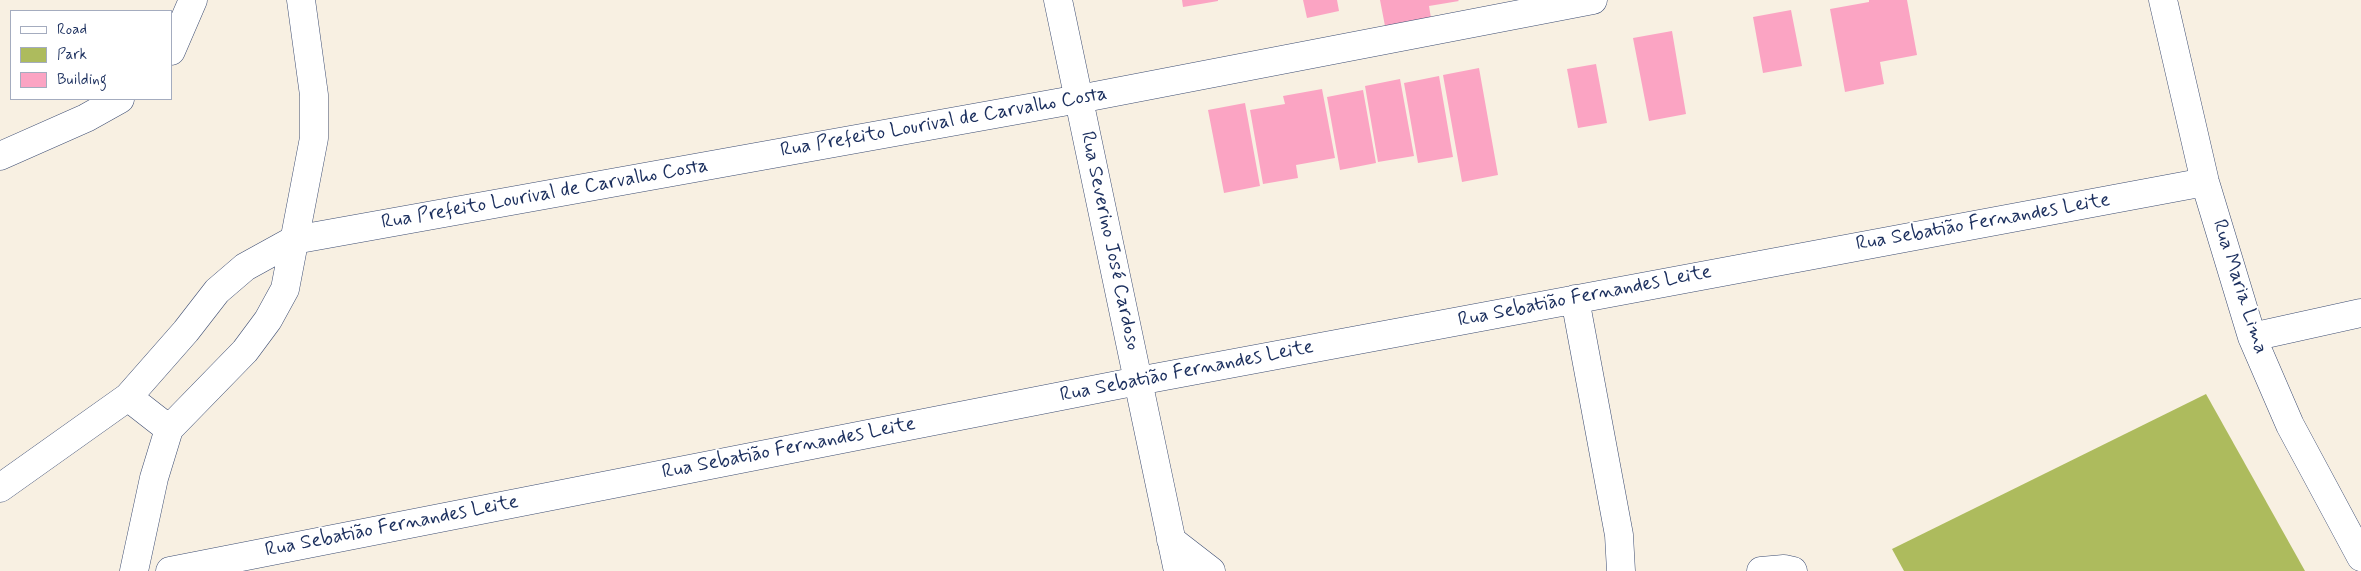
<!DOCTYPE html>
<meta charset="utf-8">
<style>
body{margin:0}
#map{position:relative;width:2361px;height:571px;overflow:hidden;background:#f8f0e2;font-family:Mynerve,sans-serif}
canvas{display:block}
.legend{position:absolute;left:10px;top:10px;width:162px;height:90px;box-sizing:border-box;background:#fff;border:1px solid #a4acbf;margin:0;padding:6px 9px;list-style:none;font-size:15px;color:#1b2f5e}
.legend li{display:flex;align-items:center;gap:10px;height:25px}
.legend b{width:25px;border:1px solid #a4acbf}
</style>
<div id="map">
<canvas width="2361" height="571"></canvas>
<ul class="legend">
<li><b style="height:6px;background:#fff"></b>Road</li>
<li><b style="height:14px;background:#adbb5d"></b>Park</li>
<li><b style="height:14px;background:#fba4c3"></b>Building</li>
</ul>
</div>
<script>
const ctx = document.querySelector('canvas').getContext('2d');
ctx.lineJoin = 'round';
function paint(path, color) {
  ctx.fillStyle = color;
  ctx.fill(path, 'evenodd');
}
function toPath(rows) {
  const path = new Path2D();
  for (const r of rows) {
    path.moveTo(r[0], r[1]);
    for (let i = 2; i < r.length; i += 2) path.lineTo(r[i], r[i + 1]);
  }
  return path;
}
function strokePath(path, color, width, dash) {
  ctx.strokeStyle = color;
  ctx.lineWidth = width;
  ctx.lineCap = dash ? 'butt' : 'round';
  ctx.setLineDash(dash || []);
  ctx.stroke(path);
}
function label(font, color, halo, rows, align = 'center') {
  ctx.font = font + ' Mynerve,sans-serif';
  ctx.lineWidth = 4;
  ctx.setLineDash([]);
  ctx.textBaseline = 'middle';
  ctx.strokeStyle = halo;
  ctx.fillStyle = color;
  for (const [text, x, y, turn = 0] of rows) {
    ctx.save();
    ctx.translate(x, y);
    ctx.rotate((+turn || 0) * Math.PI / 180);
    ctx.textAlign = isNaN(turn) ? turn : align;
    if (halo) ctx.strokeText(text, 0, 0);
    ctx.fillText(text, 0, 0);
    ctx.restore();
  }
}
const green = toPath([
 [2206,394,2305,571,1904,571,1892,549]
]);
const building = toPath([
 [1182,0,1218,0,1218,1,1183,7],
 [1303,0,1337,0,1339,11,1307,18],
 [1380,0,1458,0,1459,1,1429,6,1431,18,1385,26],
 [1869,0,1907,0,1917,55,1880,62,1884,84,1845,92,1830,9,1869,2],
 [1791,10,1802,66,1763,73,1753,17],
 [1672,31,1686,114,1649,121,1633,38],
 [1596,64,1607,123,1578,128,1567,69],
 [1479,68,1498,175,1462,182,1443,75],
 [1439,76,1453,157,1418,163,1404,83],
 [1400,79,1414,156,1378,162,1365,86],
 [1322,89,1335,158,1296,165,1298,178,1263,184,1250,110,1285,104,1283,96],
 [1363,90,1376,163,1340,170,1327,97],
 [1245,103,1260,186,1224,193,1208,110]
]);
const minor = toPath([
 [1058,0,1178,571],
 [2163,0,2205,182,2252,337,2290,425,2361,557],
 [171,51,193,0],
 [0,156,86,118,120,99],
 [1575,299,1619,535,1621,571],
 [2252,337,2361,313],
 [128,397,186,331,217,291,245,267,294,240,1079,99,1593,0],
 [0,488,128,397,169,429],
 [1171,540,1211,571],
 [134,571,154,478,169,429,245,351,268,320,285,289,314,138,314,95,301,0],
 [170,571,1138,381,2205,182],
 [1761,571,1784,569,1793,571]
]);
const streetNames = [
 ["Rua Prefeito Lourival de Carvalho Costa",944,123,-10],
 ["Rua Prefeito Lourival de Carvalho Costa",545,195,-10],
 ["Rua Sebatião Fernandes Leite",1983,223,-10],
 ["Rua Severino José Cardoso",1109,241,78],
 ["Rua Maria Lima",2239,287,72],
 ["Rua Sebatião Fernandes Leite",1585,297,-11],
 ["Rua Sebatião Fernandes Leite",1187,372,-11],
 ["Rua Sebatião Fernandes Leite",789,449,-11],
 ["Rua Sebatião Fernandes Leite",392,527,-11]
];
paint(green, '#adbb5d');
paint(building, '#fba4c3');
strokePath(minor, '#3c4c72', 29);
strokePath(minor, '#fff', 28);
label('20px', '#1b2f5e', '#fff', streetNames);
</script>
